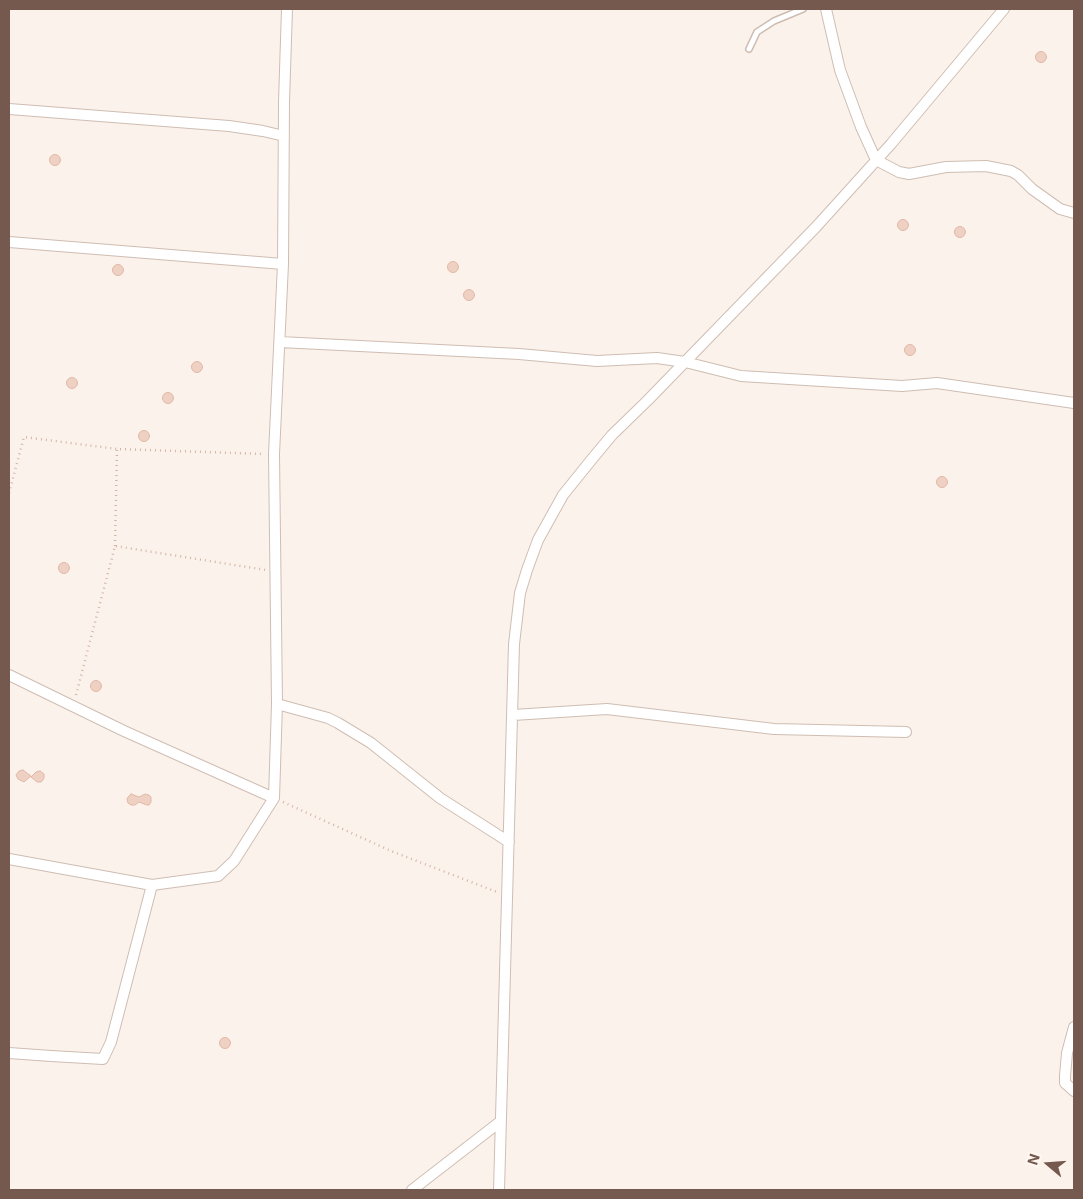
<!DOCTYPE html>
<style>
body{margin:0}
#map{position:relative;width:1083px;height:1199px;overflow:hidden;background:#fbf3eb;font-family:Inter,sans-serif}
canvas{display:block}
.frame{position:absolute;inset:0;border:10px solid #75594f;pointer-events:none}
.north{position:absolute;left:1023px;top:1139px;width:50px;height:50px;-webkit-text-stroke:4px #fef8f1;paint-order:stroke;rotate:288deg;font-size:14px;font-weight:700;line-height:20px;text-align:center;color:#75594f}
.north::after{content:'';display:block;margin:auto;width:18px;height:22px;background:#75594f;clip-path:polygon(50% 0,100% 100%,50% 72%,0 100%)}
</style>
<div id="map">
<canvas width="1083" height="1199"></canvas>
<div class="frame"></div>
<div class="north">N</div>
</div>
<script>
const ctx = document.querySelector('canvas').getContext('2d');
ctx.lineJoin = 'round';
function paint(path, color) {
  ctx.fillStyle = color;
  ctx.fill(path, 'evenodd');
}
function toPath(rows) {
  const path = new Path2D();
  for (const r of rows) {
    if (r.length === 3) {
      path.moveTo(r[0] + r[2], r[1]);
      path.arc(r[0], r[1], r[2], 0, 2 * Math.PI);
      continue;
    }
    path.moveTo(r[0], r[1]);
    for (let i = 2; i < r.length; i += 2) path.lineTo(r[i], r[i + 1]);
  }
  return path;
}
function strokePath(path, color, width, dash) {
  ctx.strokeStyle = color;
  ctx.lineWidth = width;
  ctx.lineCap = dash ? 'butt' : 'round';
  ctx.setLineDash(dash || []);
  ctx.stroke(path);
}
const building = toPath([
 [1041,57,5.5],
 [55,160,5.5],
 [903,225,5.5],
 [960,232,5.5],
 [453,267,5.5],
 [118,270,5.5],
 [469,295,5.5],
 [910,350,5.5],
 [197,367,5.5],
 [72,383,5.5],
 [168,398,5.5],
 [144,436,5.5],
 [942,482,5.5],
 [64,568,5.5],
 [96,686,5.5],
 [23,770,31,776,24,782,18,779,16,775,19,771,23,770],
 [40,771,44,774,44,778,43,780,41,782,37,782,31,777,36,772,40,771],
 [131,794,139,797,145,794,149,795,151,797,151,802,149,805,147,805,139,802,135,805,131,805,128,803,127,799,128,797,131,794],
 [225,1043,5.5]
]);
const path = toPath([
 [9,493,24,437,117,449],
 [115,546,117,449,264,454],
 [76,695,115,546,266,570],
 [283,802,391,851,497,892]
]);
const lane = toPath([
 [749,49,757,32,774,21,803,9]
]);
const street = toPath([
 [287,9,284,102,283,264,274,454,277,704,328,718,338,723,371,743,440,798,509,842],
 [826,9,840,70,861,127,876,160,899,172,909,174,946,167,986,166,1011,171,1018,175,1032,189,1060,209,1074,213],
 [9,109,229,126,263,131,284,136],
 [9,242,283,264],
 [280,342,519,354,597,361,657,358,685,362,741,376,902,386,937,383,1074,403],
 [9,675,124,731,274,798],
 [513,715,607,709,774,729,906,732],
 [9,859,152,885,218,876,234,861,274,798,277,704],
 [1074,1027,1067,1053,1065,1076,1065,1083,1074,1091],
 [9,1053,51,1056,103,1059,111,1042,152,885],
 [412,1190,501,1121],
 [499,1190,514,644,520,593,527,570,538,540,563,495,592,459,612,435,648,400,816,227,891,144,1004,9]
]);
paint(building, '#efd1c4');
strokePath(building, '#e1b7a5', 1);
strokePath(lane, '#cfbdb3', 8);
strokePath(street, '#cfbdb3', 12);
strokePath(path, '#d5b4a7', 2.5, [1, 4]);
strokePath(lane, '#fff', 5);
strokePath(street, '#fff', 10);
</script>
